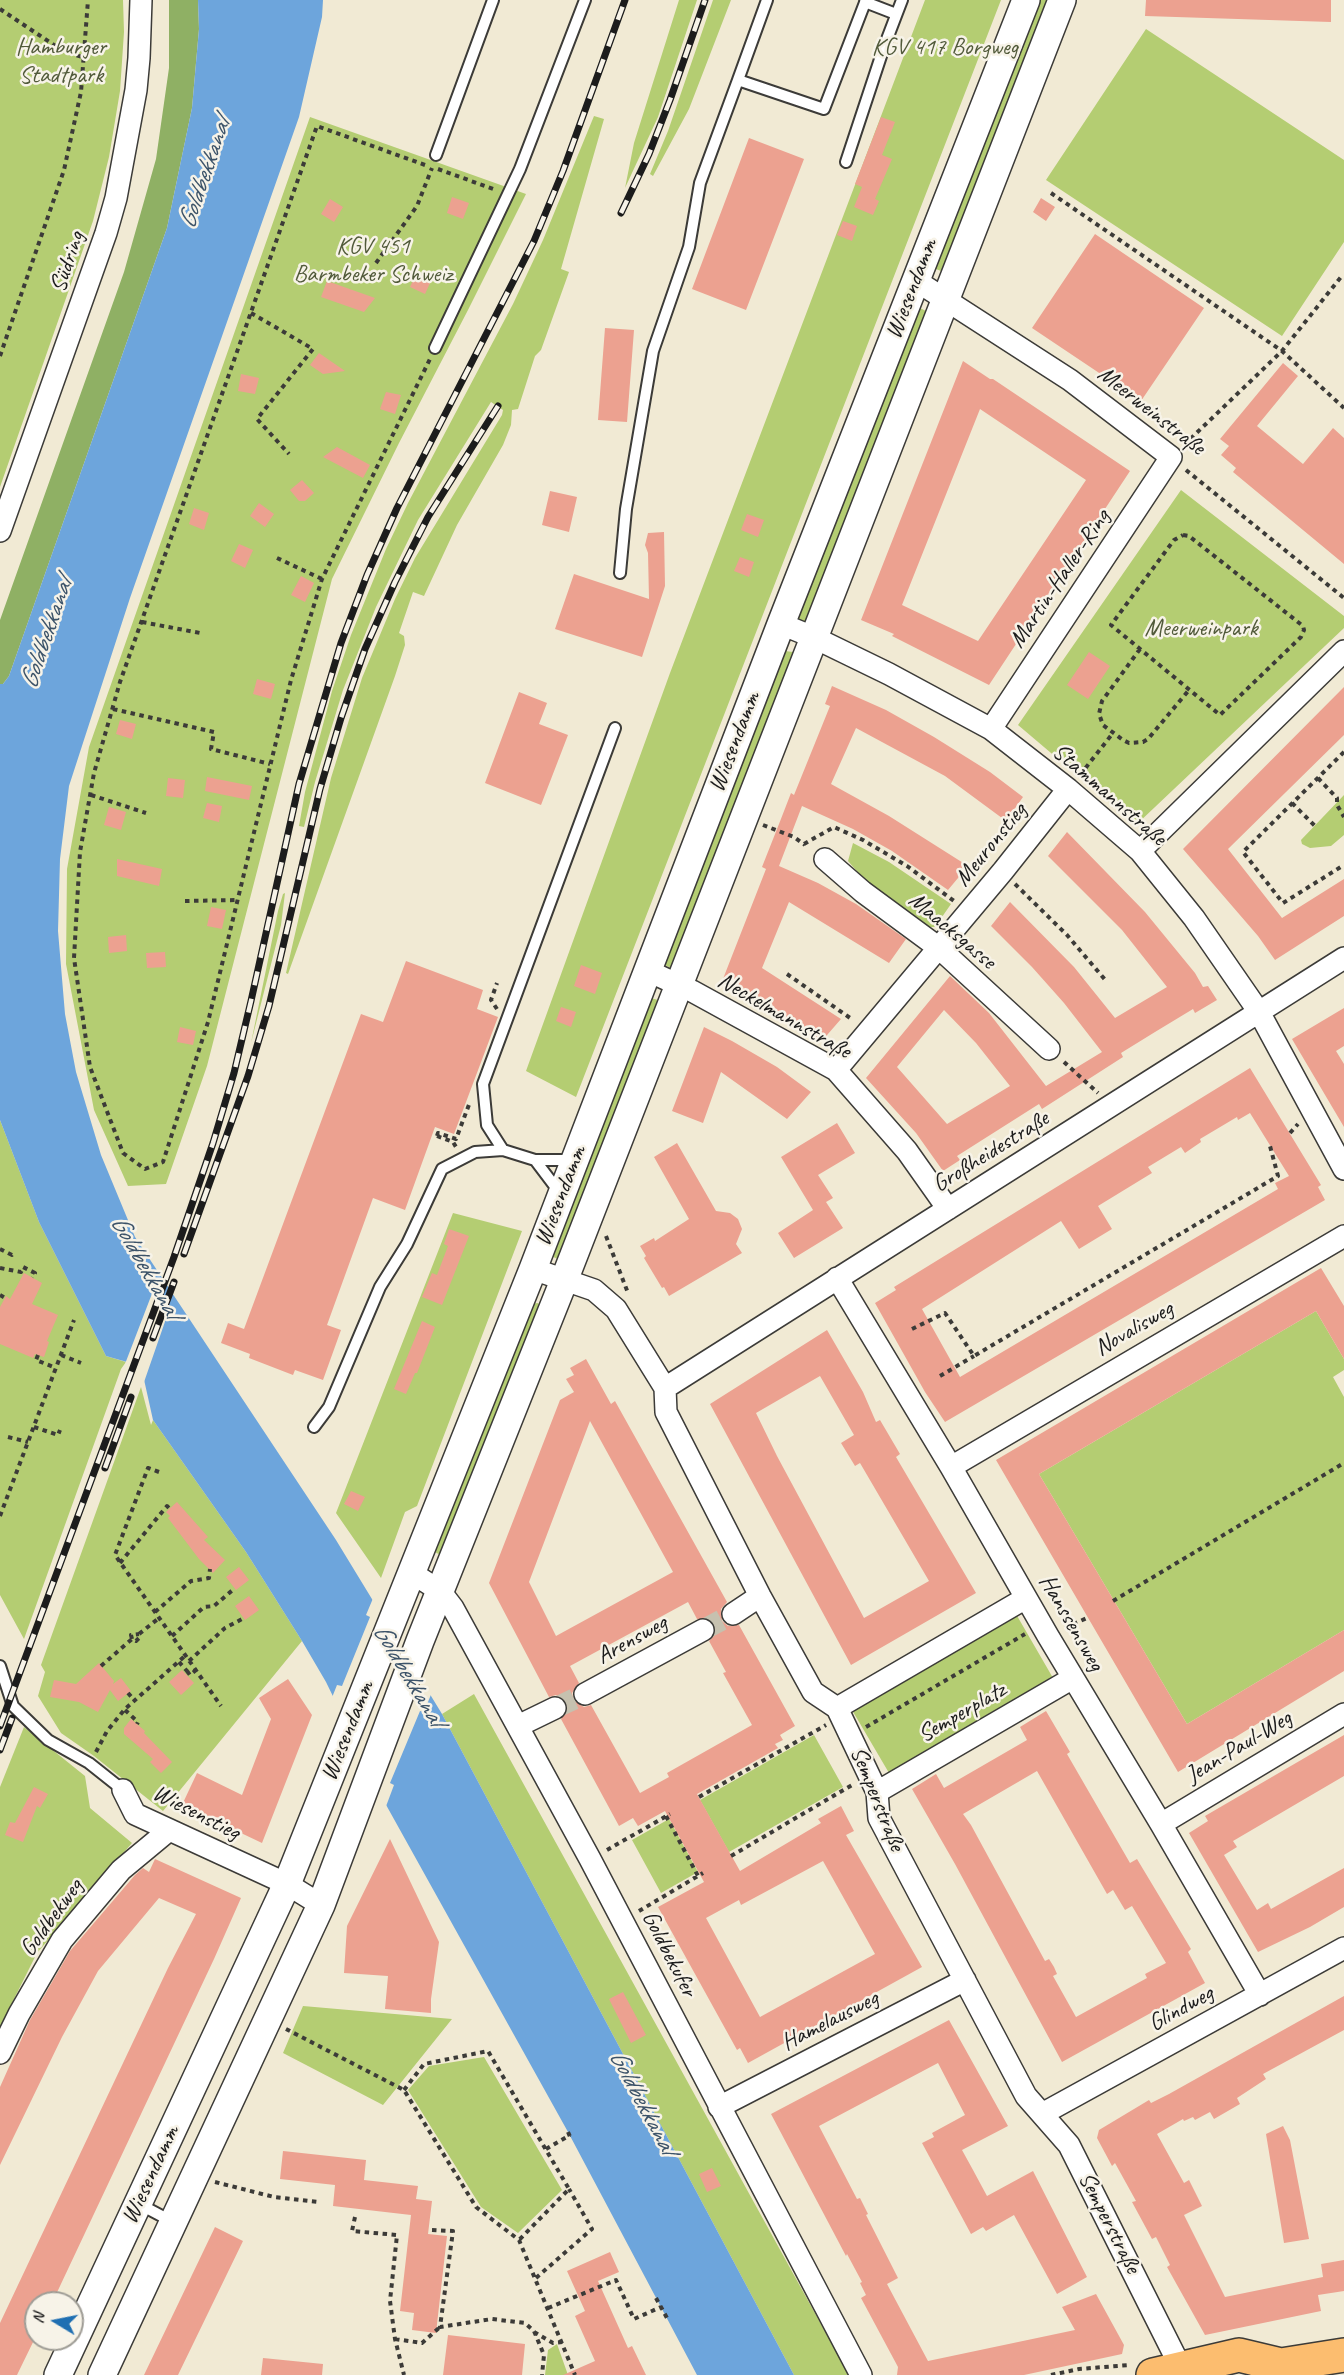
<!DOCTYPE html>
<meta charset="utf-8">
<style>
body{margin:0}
#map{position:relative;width:1344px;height:2375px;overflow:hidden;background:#f1ead4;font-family:Caveat,sans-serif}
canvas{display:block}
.north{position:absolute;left:24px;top:2291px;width:60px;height:60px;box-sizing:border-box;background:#f7f3e8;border:2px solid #9f9d96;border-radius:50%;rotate:280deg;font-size:16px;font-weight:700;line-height:24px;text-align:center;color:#1c1c1c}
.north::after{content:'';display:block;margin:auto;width:21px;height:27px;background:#1f6fb2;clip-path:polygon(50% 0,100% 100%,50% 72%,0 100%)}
</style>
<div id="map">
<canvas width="1344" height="2375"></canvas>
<div class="north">N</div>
</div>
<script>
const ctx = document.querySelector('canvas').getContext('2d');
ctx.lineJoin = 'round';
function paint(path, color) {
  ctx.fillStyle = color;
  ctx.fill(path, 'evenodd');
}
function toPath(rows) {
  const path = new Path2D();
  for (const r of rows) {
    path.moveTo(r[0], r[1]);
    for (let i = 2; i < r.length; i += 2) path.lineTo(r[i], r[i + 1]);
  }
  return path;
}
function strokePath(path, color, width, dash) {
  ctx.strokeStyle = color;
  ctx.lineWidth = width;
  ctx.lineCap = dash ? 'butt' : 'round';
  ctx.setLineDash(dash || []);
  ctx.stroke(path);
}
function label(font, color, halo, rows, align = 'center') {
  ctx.font = font + ' Caveat,sans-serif';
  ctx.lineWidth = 5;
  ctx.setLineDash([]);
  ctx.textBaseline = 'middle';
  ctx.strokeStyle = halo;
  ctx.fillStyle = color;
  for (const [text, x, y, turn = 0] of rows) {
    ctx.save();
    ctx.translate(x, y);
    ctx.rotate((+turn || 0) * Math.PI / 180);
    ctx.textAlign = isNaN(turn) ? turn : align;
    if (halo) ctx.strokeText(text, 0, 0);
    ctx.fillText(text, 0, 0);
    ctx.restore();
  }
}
const green = toPath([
 [0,0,123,0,124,32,120,91,109,157,93,221,0,487],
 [679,0,697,0,658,117,625,188,634,143],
 [713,0,731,0,689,109,653,176,650,174,668,131],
 [925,0,1001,0,576,1097,526,1071,670,673],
 [1035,0,1051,0,946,273,931,267],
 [1146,29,1344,160,1344,242,1282,336,1046,180],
 [594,116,604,119,561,269,569,272,541,350,535,356,518,409,512,410,511,425,503,445,457,525,424,596,413,592,399,633,404,636,405,645,395,676,288,974,286,973,331,778,362,678,395,599,415,558,502,415,503,410,491,402,418,520,376,607,343,690,315,782,304,827,299,826,305,792,332,691,351,635,386,549,408,503,513,304,543,240],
 [310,117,526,194,468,310,399,443,332,579,207,1066,166,1184,128,1186,94,1110,66,964,67,869,89,747],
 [920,308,926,311,928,321,810,622,801,625,794,616,912,315],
 [1181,490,1344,616,1344,628,1136,825,1018,725],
 [785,651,793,652,795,660,671,968,665,965,662,959],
 [1344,795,1344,835,1331,846,1310,848,1302,844,1301,840],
 [853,843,889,862,951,904,935,927,926,927,874,891,848,861],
 [285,893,281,925,251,1043,278,911,283,894],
 [651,998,658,1000,660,1005,558,1259,551,1256],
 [0,1120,39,1222,106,1356,126,1362,121,1369,24,1639,0,1595],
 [453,1213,522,1231,417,1506,405,1512,381,1578,336,1513],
 [538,1303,541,1309,442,1556,435,1552,434,1547,531,1304],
 [1316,1311,1344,1359,1344,1370,1333,1377,1344,1397,1344,1630,1187,1724,1039,1474],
 [141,1387,151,1425,153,1420,246,1552,302,1641,163,1811,94,1756,61,1733,38,1696,45,1672,41,1665],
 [1016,1614,1053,1678,889,1773,852,1710],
 [474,1694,849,2375,794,2375,442,1714],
 [24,1727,85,1776,90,1808,132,1843,37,1953,0,2027,0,1787],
 [814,1735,843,1787,729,1852,700,1800],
 [669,1819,698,1872,661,1893,632,1840],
 [303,2006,452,2019,383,2105,283,2053],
 [484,2057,562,2190,518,2233,481,2207,408,2090,429,2066],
 [557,2344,568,2375,545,2375,548,2350]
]);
const forest = toPath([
 [169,0,198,0,199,29,192,108,167,228,9,676,3,684,0,684,0,620,124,272,156,159,169,68]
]);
const water = toPath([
 [198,0,323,0,322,17,299,117,130,598,69,786,60,859,58,931,65,1014,76,1072,101,1155,135,1237,336,1540,442,1714,794,2375,697,2375,568,2132,385,1803,326,1682,302,1641,246,1552,153,1420,141,1366,106,1356,39,1222,0,1120,0,684,3,684,9,676,167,228,192,108,199,29]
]);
const pier = toPath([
 [153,1291,168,1313,143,1385,139,1368,125,1364],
 [374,1596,432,1692,424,1712,420,1711,390,1783,394,1785,385,1809,331,1700,337,1685,342,1686,370,1617,366,1615]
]);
const building = toPath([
 [1146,0,1331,0,1331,22,1145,16],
 [881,117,895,122,882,155,892,159,875,199,879,201,873,215,854,207,862,187,855,184],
 [749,138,804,159,746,310,692,289],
 [452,197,469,203,463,219,447,213],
 [1041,198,1055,207,1046,221,1033,212],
 [330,199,343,207,334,222,321,214],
 [843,221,857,226,852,241,837,235],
 [1095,234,1204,308,1141,401,1032,328],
 [415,276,422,276,431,281,425,294,410,287],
 [327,281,375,298,364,312,321,297],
 [605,328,634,330,627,422,598,420],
 [319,353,345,371,323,374,310,365],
 [963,361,990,379,993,379,1130,471,989,685,892,636,894,634,861,620],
 [980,409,1086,480,978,641,902,605],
 [1283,363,1298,376,1257,426,1303,464,1333,428,1344,438,1344,564,1233,472,1236,468,1221,455,1229,446,1220,439],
 [241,374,259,378,255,394,238,391],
 [386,392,401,395,395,414,380,409],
 [337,447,370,465,363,478,323,457],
 [302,480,314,493,305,501,299,501,290,490],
 [550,491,577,497,569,532,542,525],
 [259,503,274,514,265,527,250,516],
 [194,508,209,513,204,530,189,524],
 [747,514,764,520,758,537,741,530],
 [664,532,665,586,642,657,555,629,574,574,649,599,648,553,645,545,648,533],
 [239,544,253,550,245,568,231,561],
 [740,557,754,562,749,577,734,571],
 [301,576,314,583,305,602,291,595],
 [1089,652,1110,666,1088,699,1067,685],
 [257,679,275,684,271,699,253,694],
 [832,686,886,710,934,737,990,772,1023,797,1006,821,945,776,856,728,831,784,889,816,968,866,948,890,892,851,853,829,802,806,779,866,818,883,856,904,906,939,889,963,789,902,762,968,841,1019,821,1042,754,1000,721,984,766,869,762,867,779,824,791,793,794,795,830,706,825,704],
 [1344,687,1344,735,1228,849,1282,918,1344,879,1344,916,1275,960,1258,936,1183,849],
 [519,692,547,703,539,724,568,735,541,805,485,783],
 [120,720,136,724,132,739,116,734],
 [207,777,252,786,249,800,205,791],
 [168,778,185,780,183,798,166,796],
 [207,803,222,806,219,822,203,818],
 [109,807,126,812,121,830,104,825],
 [1067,832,1145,912,1195,973,1203,987,1208,986,1217,1000,1195,1013,1193,1009,1155,1032,1121,1053,1123,1057,1042,1109,1039,1104,957,1156,960,1160,943,1171,916,1133,866,1078,950,976,989,1013,1046,1086,1102,1052,1064,1003,1032,967,991,926,1010,902,1074,967,1115,1018,1167,987,1122,930,1048,856],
 [944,1010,976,1043,1010,1086,947,1124,897,1067],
 [117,859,162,869,159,886,117,876],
 [211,907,226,910,222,929,207,926],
 [126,935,127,951,109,953,108,937],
 [165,952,166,967,147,968,146,953],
 [406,961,483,990,477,1009,498,1017,454,1134,435,1127,405,1210,373,1198,327,1325,341,1330,323,1380,295,1370,293,1375,249,1358,250,1354,221,1343,228,1323,244,1329,361,1014,383,1022],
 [581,965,602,973,595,994,574,986],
 [561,1007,576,1012,571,1027,556,1021],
 [1344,1008,1344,1046,1336,1051,1344,1064,1344,1127,1292,1039],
 [180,1027,196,1031,193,1045,177,1042],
 [704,1027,732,1041,777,1067,811,1092,787,1119,721,1072,703,1123,672,1111],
 [1250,1068,1321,1185,1318,1187,1325,1200,945,1422,925,1392,875,1303,896,1290,894,1287],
 [1250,1113,1289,1176,1275,1183,1278,1189,960,1377,922,1309,1061,1221,1079,1249,1112,1229,1098,1206,1152,1173,1148,1167,1181,1147,1185,1153,1201,1142,1200,1139,1237,1117,1238,1120],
 [837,1123,855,1153,818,1175,833,1198,826,1202,843,1228,794,1258,778,1233,813,1210,781,1157],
 [677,1143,716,1211,730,1213,738,1219,742,1229,736,1244,742,1253,669,1296,664,1287,662,1288,644,1258,646,1256,640,1246,654,1238,655,1241,689,1219,654,1157],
 [449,1229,469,1236,442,1305,422,1297,432,1273,437,1275,448,1246,444,1244],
 [1321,1268,1344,1306,1344,1359,1316,1311,1039,1474,1187,1724,1344,1630,1344,1671,1178,1772,996,1460],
 [24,1273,42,1283,32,1304,58,1315,47,1341,49,1342,44,1357,35,1354,33,1358,0,1344,0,1307,6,1296,10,1299],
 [422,1321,435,1327,417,1373,415,1373,406,1394,394,1389],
 [827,1330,863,1392,876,1422,880,1420,900,1454,896,1457,976,1593,851,1665,710,1404],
 [820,1376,854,1435,841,1443,855,1466,860,1463,929,1581,864,1618,777,1456,756,1413],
 [586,1359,611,1404,615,1401,727,1602,721,1609,722,1621,728,1626,739,1625,795,1726,780,1735,783,1740,775,1744,778,1748,697,1794,740,1871,821,1823,818,1819,841,1806,854,1831,846,1835,922,1967,748,2063,740,2048,737,2050,658,1907,704,1882,665,1811,638,1826,633,1818,619,1826,561,1719,568,1709,566,1702,556,1695,549,1697,489,1583,560,1400,574,1392,566,1379,574,1375,570,1368],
 [590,1421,673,1572,556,1636,529,1582],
 [688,1602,697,1619,709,1619,714,1624,714,1636,709,1641,726,1672,723,1673,752,1725,667,1773,669,1777,640,1793,591,1705,584,1707,574,1701,572,1693,579,1683,570,1666],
 [823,1861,875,1954,760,2017,706,1918,739,1900,741,1905],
 [351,1491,365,1497,358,1511,344,1504],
 [177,1502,208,1537,204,1540,225,1560,213,1573,199,1559,168,1518,170,1516,166,1512],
 [239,1567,249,1580,236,1590,226,1577],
 [249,1596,259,1610,245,1620,235,1606],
 [99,1663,114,1681,113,1684,121,1678,131,1691,118,1701,110,1690,98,1712,79,1702,50,1697,54,1680,76,1684],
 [182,1670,194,1683,181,1695,169,1682],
 [288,1679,312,1715,262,1843,182,1805,197,1773,242,1795,271,1719,259,1698],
 [1046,1711,1070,1752,1067,1754,1130,1863,1137,1859,1191,1949,1188,1952,1205,1983,1062,2062,955,1864,912,1789,936,1774,944,1788,1027,1740,1020,1727],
 [1037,1771,1107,1894,1113,1890,1125,1910,1132,1906,1166,1963,1145,1974,1147,1978,1076,2017,1053,1976,1057,1974,1054,1967,1049,1959,1045,1961,971,1825,963,1814],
 [131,1719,145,1731,144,1733,172,1762,161,1773,150,1762,153,1759,124,1734,124,1728],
 [1344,1735,1344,1776,1233,1841,1237,1847,1224,1855,1257,1910,1268,1903,1271,1909,1344,1868,1344,1907,1310,1927,1258,1952,1189,1833,1208,1821,1205,1816],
 [34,1787,48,1794,40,1808,37,1806,23,1842,5,1835,10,1822,15,1823],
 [390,1839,439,1942,431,1999,431,2013,385,2009,388,1976,344,1973,347,1926],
 [155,1859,241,1898,214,1959,52,2303,36,2303,36,2336,17,2375,0,2375,0,2323,168,1968,196,1914,159,1898,98,1971,62,2037,0,2165,0,2087,30,2020,70,1951,135,1875,143,1868,149,1872],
 [623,1992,646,2035,631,2043,609,1999],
 [1344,1996,1344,2030,1263,2074,1266,2079,1237,2098,1240,2104,1214,2119,1210,2112,1195,2120,1193,2117,1184,2121,1183,2119,1157,2134,1184,2183,1189,2180,1202,2206,1184,2215,1225,2297,1323,2277,1321,2264,1344,2260,1344,2291,1318,2295,1321,2311,1205,2335,1167,2267,1170,2265,1156,2237,1152,2239,1132,2202,1136,2201,1115,2163,1112,2166,1097,2138,1099,2130,1149,2100,1151,2103,1169,2094],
 [949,2020,1008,2126,962,2150,973,2170,987,2196,1033,2171,1087,2277,1057,2294,1014,2215,986,2231,983,2227,971,2234,922,2143,934,2137,932,2133,965,2115,938,2063,819,2126,857,2199,860,2198,868,2214,866,2215,898,2278,887,2284,928,2361,1075,2330,1062,2307,1096,2294,1124,2345,1122,2354,1024,2375,897,2375,898,2367,861,2298,866,2295,860,2283,862,2282,847,2254,846,2256,771,2114],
 [1283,2126,1290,2140,1309,2239,1284,2243,1266,2134],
 [283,2151,366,2160,364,2180,418,2186,416,2199,432,2201,428,2234,447,2236,436,2333,412,2330,414,2313,400,2311,411,2215,333,2206,335,2185,280,2179],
 [712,2168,721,2186,707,2192,699,2174],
 [215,2227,243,2241,178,2375,144,2375],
 [610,2252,619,2272,598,2281,628,2348,632,2346,646,2375,563,2375,595,2361,575,2316,585,2311,567,2271],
 [448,2335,525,2344,522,2375,443,2375],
 [263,2358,323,2364,322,2375,261,2375]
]);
const minorTunnel = toPath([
 [703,1630,733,1614],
 [555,1708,585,1694]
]);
const path = toPath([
 [0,9,63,51,85,58],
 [425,165,317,126,120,682,94,773,80,852,74,958,90,1067,123,1153,145,1169,163,1162,208,1022,291,680,322,579,430,359],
 [438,169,496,190],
 [1051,193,1282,351,1344,408],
 [376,263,417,206,432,168],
 [251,313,313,349,257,419,289,454],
 [0,356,64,170,81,92,88,0],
 [1184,445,1282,351,1341,277],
 [1186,470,1344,598],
 [1183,535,1189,536,1303,626,1304,630,1301,637,1220,715,1111,625,1174,540,1183,535],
 [277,558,322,579],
 [142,622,200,633],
 [1140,649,1102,701,1099,714,1103,725,1123,740,1129,743,1143,742,1148,739,1189,690],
 [113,709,214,732,211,749,270,764],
 [1344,752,1243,852,1283,903,1344,865],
 [1080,775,1113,733],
 [1318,778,1337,798,1337,805,1344,817],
 [91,795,146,813],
 [1292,803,1315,826],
 [763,825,794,837,805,845],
 [804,844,834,827,863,840,907,866,954,901],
 [1015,884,1067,935,1107,982],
 [185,901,237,900],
 [787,974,853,1020],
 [497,1009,491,1000,497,983],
 [1064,1062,1098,1093],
 [1290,1133,1298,1124],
 [437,1136,438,1133,456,1139,470,1102],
 [437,1136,453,1142,456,1147],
 [606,1236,628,1293],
 [0,1249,12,1255,14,1252],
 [0,1268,21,1272,23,1267,35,1273,32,1277],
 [0,1295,5,1298],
 [912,1329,945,1313,974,1356,1278,1176,1270,1146],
 [38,1355,36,1360,56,1368],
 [61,1355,81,1363],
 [940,1376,974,1356],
 [34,1427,58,1435,60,1430],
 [8,1437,28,1442],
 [159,1472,148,1468,115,1555,221,1706],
 [0,1516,74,1320],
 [120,1563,167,1506,170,1509],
 [1113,1601,1344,1463],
 [155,1612,191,1581,209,1578,210,1569],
 [1065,1628,1087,1618],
 [172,1636,204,1607,214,1606,235,1588],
 [132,1639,131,1635,139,1634],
 [189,1661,225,1628,244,1618],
 [179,1662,187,1671,185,1673],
 [101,1666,132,1639,136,1641,139,1638,139,1634,159,1618],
 [187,1671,190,1675,196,1670],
 [128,1693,135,1701],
 [125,1710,138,1722,137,1724],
 [866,1727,1025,1634],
 [96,1752,107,1731,125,1709,185,1656],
 [699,1797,826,1725],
 [666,1816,698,1876],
 [607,1850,670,1814],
 [731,1856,852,1785],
 [639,1911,703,1873],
 [286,2029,404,2090,476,2207,519,2240,575,2375],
 [404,2090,424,2064,488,2051,569,2189,519,2240],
 [568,2132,571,2139],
 [546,2149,570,2135],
 [215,2182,274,2197,318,2202],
 [355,2217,352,2231,397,2235,390,2301,395,2339,404,2375],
 [432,2230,453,2231,440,2327,492,2319,525,2323,534,2331,544,2355,542,2375],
 [536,2278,592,2229,569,2189],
 [656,2298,667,2318],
 [548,2308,616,2280,634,2319,661,2307],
 [534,2332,553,2343,563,2342],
 [395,2339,422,2343,440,2327],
 [1051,2375,1079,2369,1130,2365]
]);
const service = toPath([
 [767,0,738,80,824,109,866,0],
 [865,2,896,14],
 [436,155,493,0],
 [846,162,884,47,902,0],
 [435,348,520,169,585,0],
 [620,573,626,509,653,351,689,247,700,183,738,80],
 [535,1160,560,1193],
 [572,1160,535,1160,503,1150,487,1125,483,1084,615,728],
 [314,1427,329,1407,380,1287,407,1244,442,1169,475,1152,503,1150],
 [0,1666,13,1706,48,1740,89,1763,123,1790],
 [139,2204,173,2222]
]);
const minor = toPath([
 [915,280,1070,380,1171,457,991,729],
 [0,531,106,233,116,198,136,90,139,58,141,0],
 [781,624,813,637,889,674,991,729,1068,789,1140,851,1194,918,1259,1012,1344,1169],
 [1140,851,1344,651],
 [825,859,863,892,939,948,1049,1049],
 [646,970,692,991,836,1070,907,1151,948,1209],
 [836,1070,1003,871,1068,789],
 [533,1269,594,1290,616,1309,665,1388,666,1412,760,1596,813,1692,837,1708,877,1792,879,1818,1026,2096,1069,2145,1181,2368],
 [837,1278,951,1467,1048,1636,1161,1824,1260,1995],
 [665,1388,1344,958],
 [951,1467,1344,1236],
 [412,1573,440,1591,453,1608,590,1859,861,2375],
 [733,1614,760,1596],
 [585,1694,703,1630],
 [837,1708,1026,1598],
 [518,1726,555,1708],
 [123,1790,135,1814,287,1884,321,1905],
 [877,1792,1073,1678],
 [1161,1824,1344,1714],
 [0,2053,19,2014,62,1940,121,1870,168,1831],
 [719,2107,965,1980],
 [1042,2114,1344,1948]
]);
const tertiary = toPath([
 [58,2375,287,1884,533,1269,781,624,1026,0],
 [102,2375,321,1905,420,1641,565,1278,1062,0]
]);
const primary = toPath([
 [1153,2375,1239,2355,1281,2365],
 [1267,2375,1281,2365,1344,2355]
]);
const rail = toPath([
 [621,213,649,154,670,100,705,0],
 [184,1254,248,1076,269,1006,320,789,341,718,365,649,395,582,428,517,498,406],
 [153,1338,174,1282],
 [105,1468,131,1397],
 [0,1726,174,1257,213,1143,234,1073,251,1001,299,784,341,643,367,575,397,508,534,241,563,171,625,0],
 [0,1750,12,1718]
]);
const parkNames = [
 ["Hamburger",61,48],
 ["Stadtpark",61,76],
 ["KGV 417 Borgweg",945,48],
 ["KGV 451",373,247],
 ["Barmbeker Schweiz",373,275],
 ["Meerweinpark",1201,629]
];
const streetNames = [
 ["Südring",68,262,-71],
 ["Wiesendamm",912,289,-69],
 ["Meerweinstraße",1151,411,38],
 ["Martin-Haller-Ring",1060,579,-56],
 ["Wiesendamm",735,742,-69],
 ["Stammannstraße",1109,795,41],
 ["Meuronstieg",991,845,-51],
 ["Maacksgasse",952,931,40],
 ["Neckelmannstraße",784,1016,30],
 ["Großheidestraße",991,1152,-32],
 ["Wiesendamm",561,1196,-69],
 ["Novalisweg",1134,1329,-30],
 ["Hanssensweg",1071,1623,60],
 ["Arensweg",632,1640,-29],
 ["Semperplatz",962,1713,-30],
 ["Wiesendamm",348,1731,-68],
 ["Jean-Paul-Weg",1239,1747,-31],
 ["Semperstraße",877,1799,68],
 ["Wiesenstieg",196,1813,27],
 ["Goldbekweg",52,1918,-54],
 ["Goldbekufer",669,1954,63],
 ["Glindweg",1181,2009,-29],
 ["Hamelausweg",830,2021,-27],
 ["Wiesendamm",151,2175,-65],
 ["Semperstraße",1109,2223,63]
];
const waterNames = [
 ["Goldbekkanal",205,174,-71],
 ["Goldbekkanal",47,634,-71],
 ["Goldbekkanal",145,1267,60],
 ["Goldbekkanal",408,1675,59],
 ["Goldbekkanal",642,2102,62]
];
paint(green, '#b4cd72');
paint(forest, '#8fb064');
paint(water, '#6da5dc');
paint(pier, '#f1ead4');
paint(building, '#eca190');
strokePath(minorTunnel, '#c6c1af', 21, [21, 10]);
strokePath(service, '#3c3b38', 14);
strokePath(minor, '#3c3b38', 24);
strokePath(tertiary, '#3c3b38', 30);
strokePath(primary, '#3c3b38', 36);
strokePath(path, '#3c3b38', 4, [4.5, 4.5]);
strokePath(service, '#fff', 10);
strokePath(minor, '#fff', 21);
strokePath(tertiary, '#fff', 27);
strokePath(primary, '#fcbd6f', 33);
strokePath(rail, '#1c1c1c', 7);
strokePath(rail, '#f7f3e8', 4.5, [14]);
label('24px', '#515a3a', '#f7f3e8', parkNames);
label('24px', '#1c1c1c', '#f7f3e8', streetNames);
label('italic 26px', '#3c5369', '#f7f3e8', waterNames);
</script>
